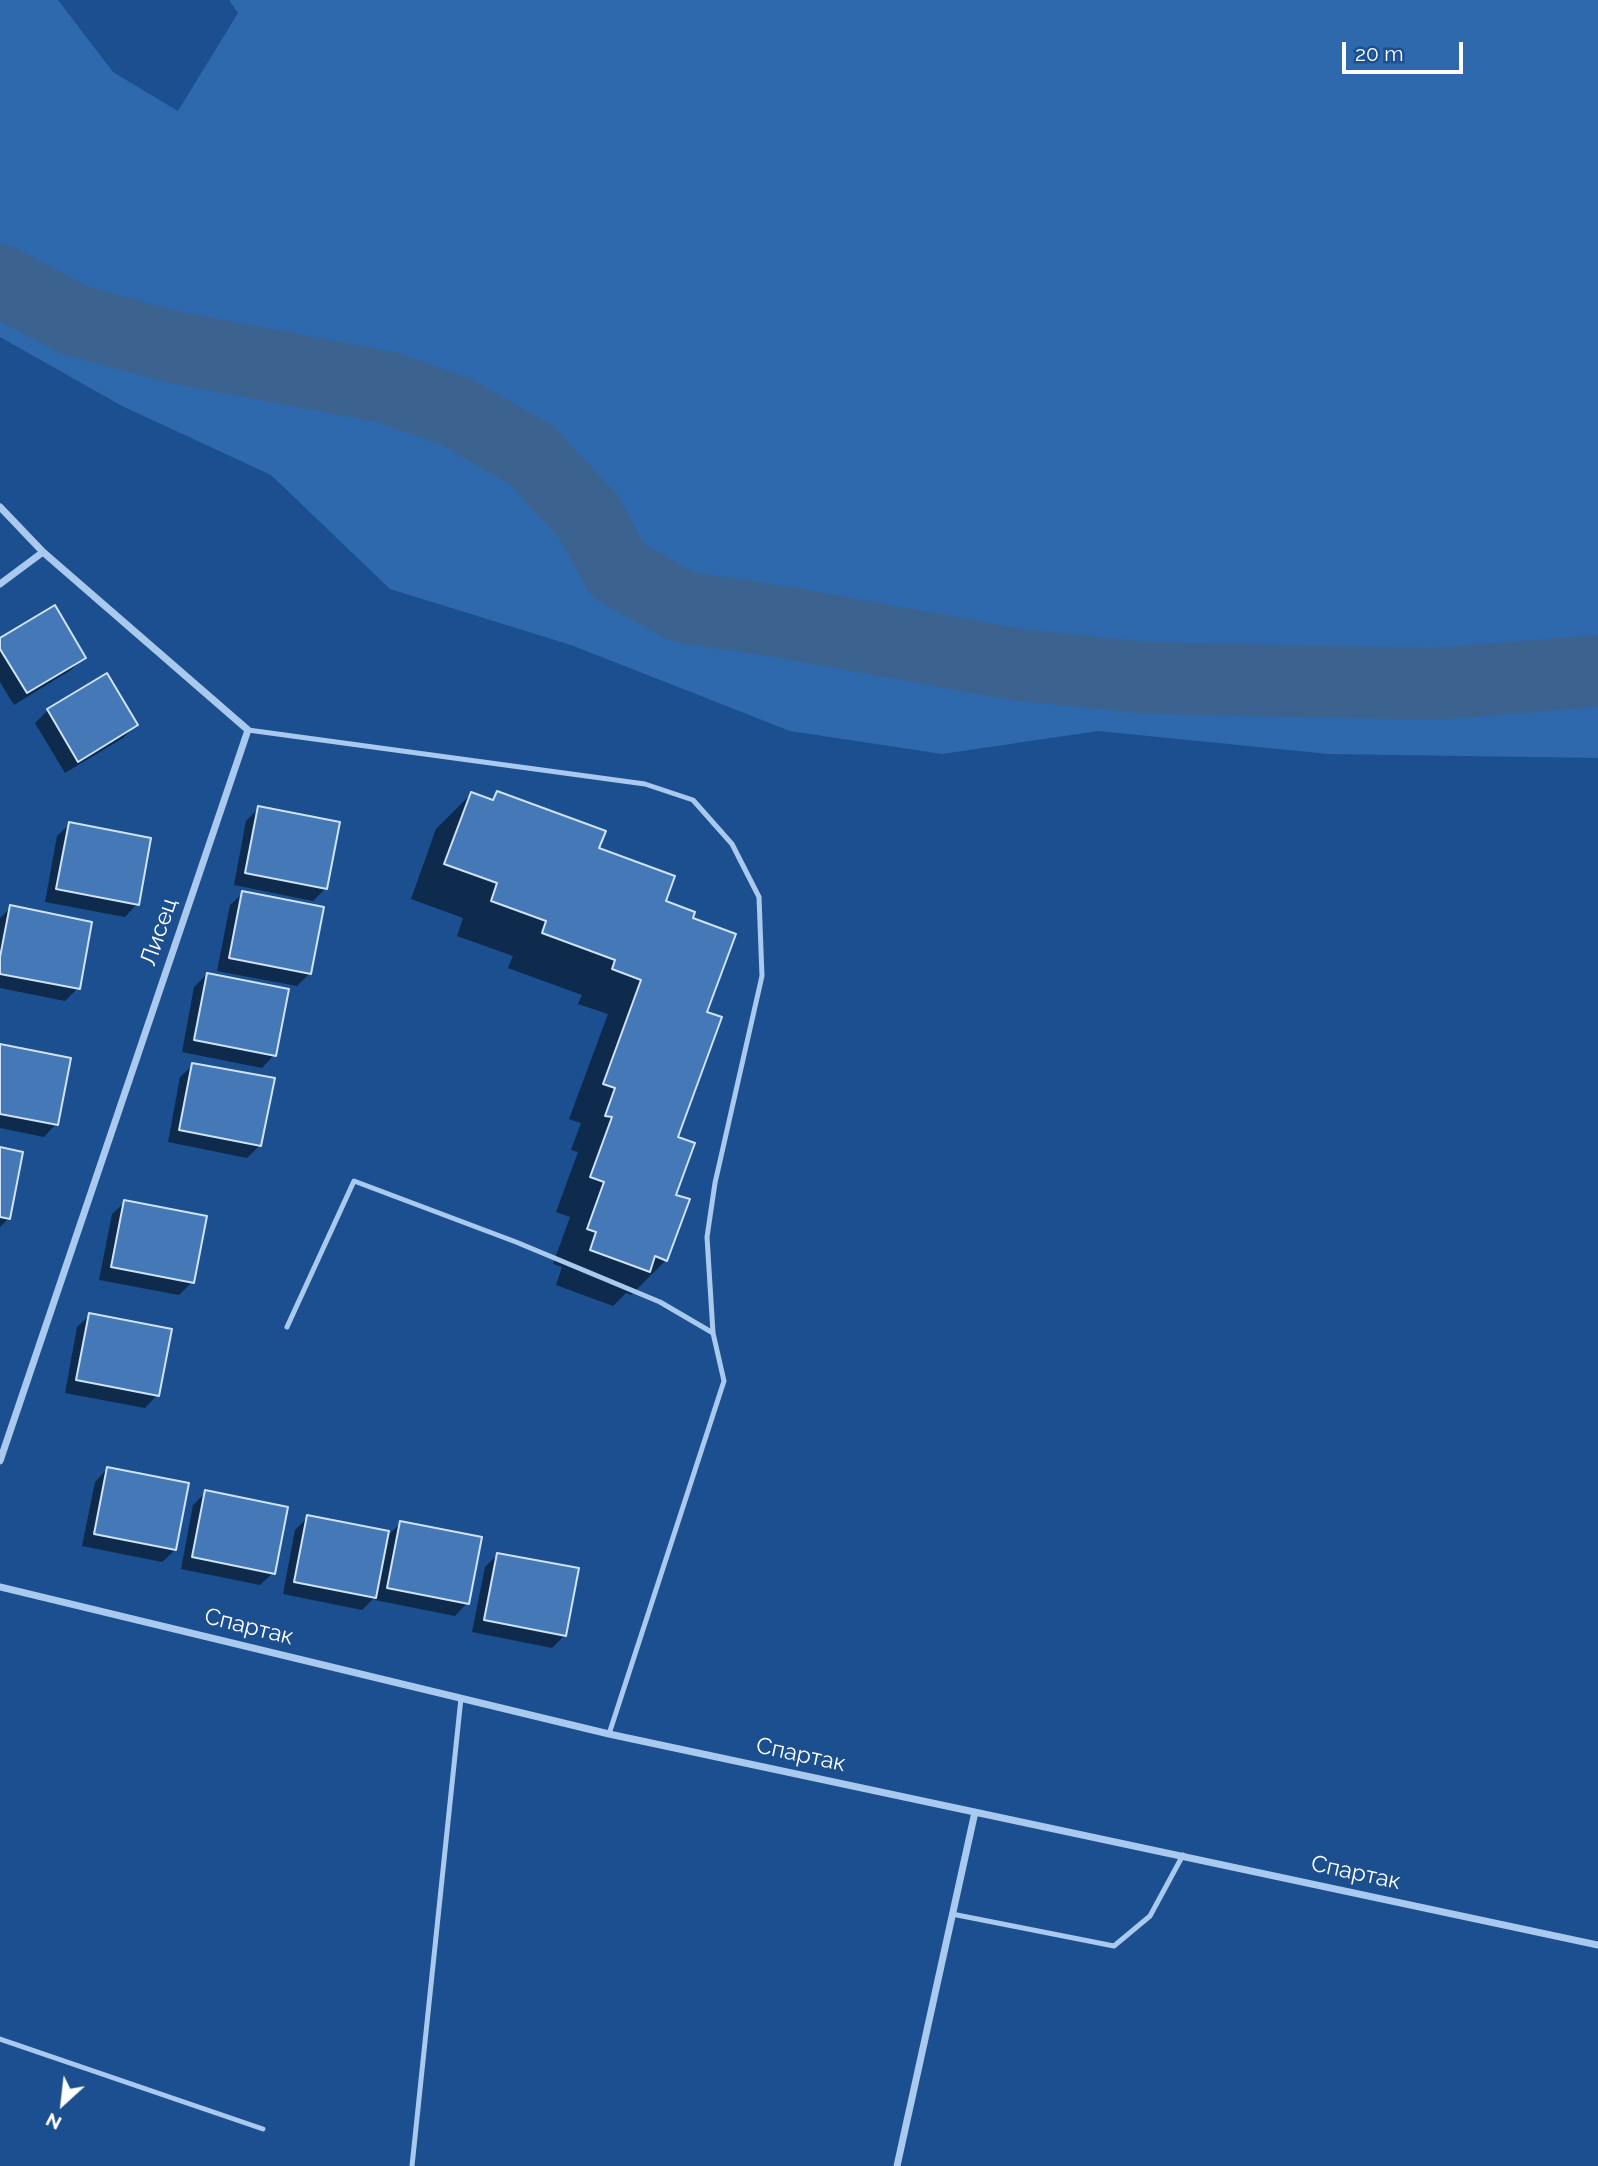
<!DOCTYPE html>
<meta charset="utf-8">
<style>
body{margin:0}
#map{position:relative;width:1598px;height:2166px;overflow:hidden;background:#1b4f8f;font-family:Raleway,sans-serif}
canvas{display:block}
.north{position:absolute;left:28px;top:2068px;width:70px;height:70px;-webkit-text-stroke:5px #1b4f8f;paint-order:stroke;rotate:207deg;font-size:19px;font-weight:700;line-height:28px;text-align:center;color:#fff}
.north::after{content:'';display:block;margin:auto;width:24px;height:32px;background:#fff;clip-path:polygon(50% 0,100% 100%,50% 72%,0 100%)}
.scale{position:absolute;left:1342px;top:42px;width:121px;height:32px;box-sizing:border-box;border:4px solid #fff;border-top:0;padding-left:9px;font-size:21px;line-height:24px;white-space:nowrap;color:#fff;-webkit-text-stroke:5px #1b4f8f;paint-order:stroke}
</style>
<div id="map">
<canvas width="1598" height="2166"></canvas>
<div class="north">N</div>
<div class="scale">20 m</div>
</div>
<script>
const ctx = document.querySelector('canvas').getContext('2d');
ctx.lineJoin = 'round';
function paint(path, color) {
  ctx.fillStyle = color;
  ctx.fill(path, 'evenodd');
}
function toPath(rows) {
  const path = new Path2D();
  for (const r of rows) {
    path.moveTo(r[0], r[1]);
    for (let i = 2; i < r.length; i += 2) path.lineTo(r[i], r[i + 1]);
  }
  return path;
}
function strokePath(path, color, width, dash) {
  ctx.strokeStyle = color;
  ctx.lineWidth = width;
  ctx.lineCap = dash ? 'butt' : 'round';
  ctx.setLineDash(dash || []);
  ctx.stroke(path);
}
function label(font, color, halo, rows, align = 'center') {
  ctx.font = font + ' Raleway,sans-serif';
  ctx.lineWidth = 6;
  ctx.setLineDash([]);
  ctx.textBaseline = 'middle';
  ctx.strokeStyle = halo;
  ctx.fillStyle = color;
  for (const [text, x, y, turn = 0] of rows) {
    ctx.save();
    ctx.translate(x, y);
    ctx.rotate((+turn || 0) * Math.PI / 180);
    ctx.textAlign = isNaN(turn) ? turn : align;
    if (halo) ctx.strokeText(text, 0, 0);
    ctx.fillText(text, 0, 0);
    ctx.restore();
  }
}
const green = toPath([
 [0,0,58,0,113,72,178,111,238,13,229,0,1598,0,1598,758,1329,754,1098,731,942,754,790,731,571,645,390,589,271,475,122,406,0,337]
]);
const shadow = toPath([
 [0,640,84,657,71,670,14,705,0,682],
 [48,710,136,725,123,738,65,773,35,723],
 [497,793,597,849,664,902,690,919,705,1013,676,1138,674,1196,666,1260,631,1295,626,1293,613,1306,556,1285,562,1267,553,1264,570,1217,556,1212,578,1152,571,1150,581,1123,569,1119,608,1014,578,1004,582,995,508,968,513,956,457,936,463,918,411,899,436,829,471,794,489,801],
 [259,808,326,888,313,901,234,885,246,821],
 [70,824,137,904,125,917,45,902,57,836],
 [243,893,310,973,297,986,217,971,230,905],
 [11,907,78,988,65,1001,0,988,0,918],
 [207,974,274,1055,262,1068,182,1052,194,987],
 [0,1046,56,1124,44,1137,0,1128],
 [193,1065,260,1145,247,1158,168,1142,180,1077],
 [0,1149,9,1218,0,1227],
 [125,1202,192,1282,179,1295,99,1280,112,1214],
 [90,1315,157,1395,145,1408,65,1393,77,1327],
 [107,1469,175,1550,162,1562,82,1546,95,1482],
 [206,1492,273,1573,260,1585,181,1569,193,1505],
 [308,1517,386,1537,401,1523,467,1603,455,1616,375,1600,376,1596,362,1610,283,1594,295,1530],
 [498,1554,565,1635,552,1648,472,1632,485,1567]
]);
const river = toPath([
 [0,280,74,320,173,347,386,387,457,412,531,455,589,517,618,571,683,607,783,622,1019,665,1148,678,1434,684,1598,671]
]);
const building = toPath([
 [55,605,86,658,27,693,0,649,0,638,55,605],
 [107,673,138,725,78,762,47,709,107,673],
 [497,791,606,831,599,848,675,876,666,901,695,912,693,918,736,934,707,1012,722,1017,678,1137,695,1143,676,1195,690,1199,667,1261,655,1256,650,1272,590,1250,596,1232,587,1229,604,1182,590,1177,612,1117,605,1116,615,1088,603,1084,641,980,612,969,615,960,542,933,546,921,491,901,497,883,444,864,471,792,493,800,497,791],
 [258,806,340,822,327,889,245,873,258,806],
 [69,822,151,838,139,905,56,889,69,822],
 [242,891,324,907,311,974,229,958,242,891],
 [10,905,92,922,80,989,0,974,0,957,10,905],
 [207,973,289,989,276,1056,194,1040,207,973],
 [0,1044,71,1058,58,1125,0,1114,0,1044],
 [192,1063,275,1078,261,1146,179,1130,192,1063],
 [0,1147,23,1152,10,1219,0,1217,0,1147],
 [124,1200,207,1216,194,1283,111,1267,124,1200],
 [89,1313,172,1329,159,1396,76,1380,89,1313],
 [107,1467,189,1483,176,1550,94,1534,107,1467],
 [205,1490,288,1507,275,1574,192,1557,205,1490],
 [307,1515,389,1531,376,1598,294,1582,307,1515],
 [400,1521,482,1537,469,1604,387,1588,400,1521],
 [497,1553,579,1568,566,1636,484,1620,497,1553]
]);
const service = toPath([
 [248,730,645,784,693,800,732,844,759,897,762,976,715,1183,707,1237,713,1333,724,1381,609,1734],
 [287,1327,354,1181,516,1242,660,1302,713,1333],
 [952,1914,1114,1946,1150,1916,1183,1855],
 [0,2039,263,2129],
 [412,2166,461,1698]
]);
const minor = toPath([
 [0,507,43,552,248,730,0,1461],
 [0,584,43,552],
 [0,1587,609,1734,1598,1945],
 [897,2166,975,1812]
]);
const streetNames = [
 ["Лисец",159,932,-71],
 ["Спартак",249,1627,14],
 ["Спартак",801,1755,12],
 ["Спартак",1356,1873,12]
];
paint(green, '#2e69ad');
paint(shadow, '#0007');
strokePath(river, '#3c6290', 72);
paint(building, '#4478b7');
strokePath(building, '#cfe3fa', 2);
strokePath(service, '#a9c9ee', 5);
strokePath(minor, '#a9c9ee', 7);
label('23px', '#fff', '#1b4f8f', streetNames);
</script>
